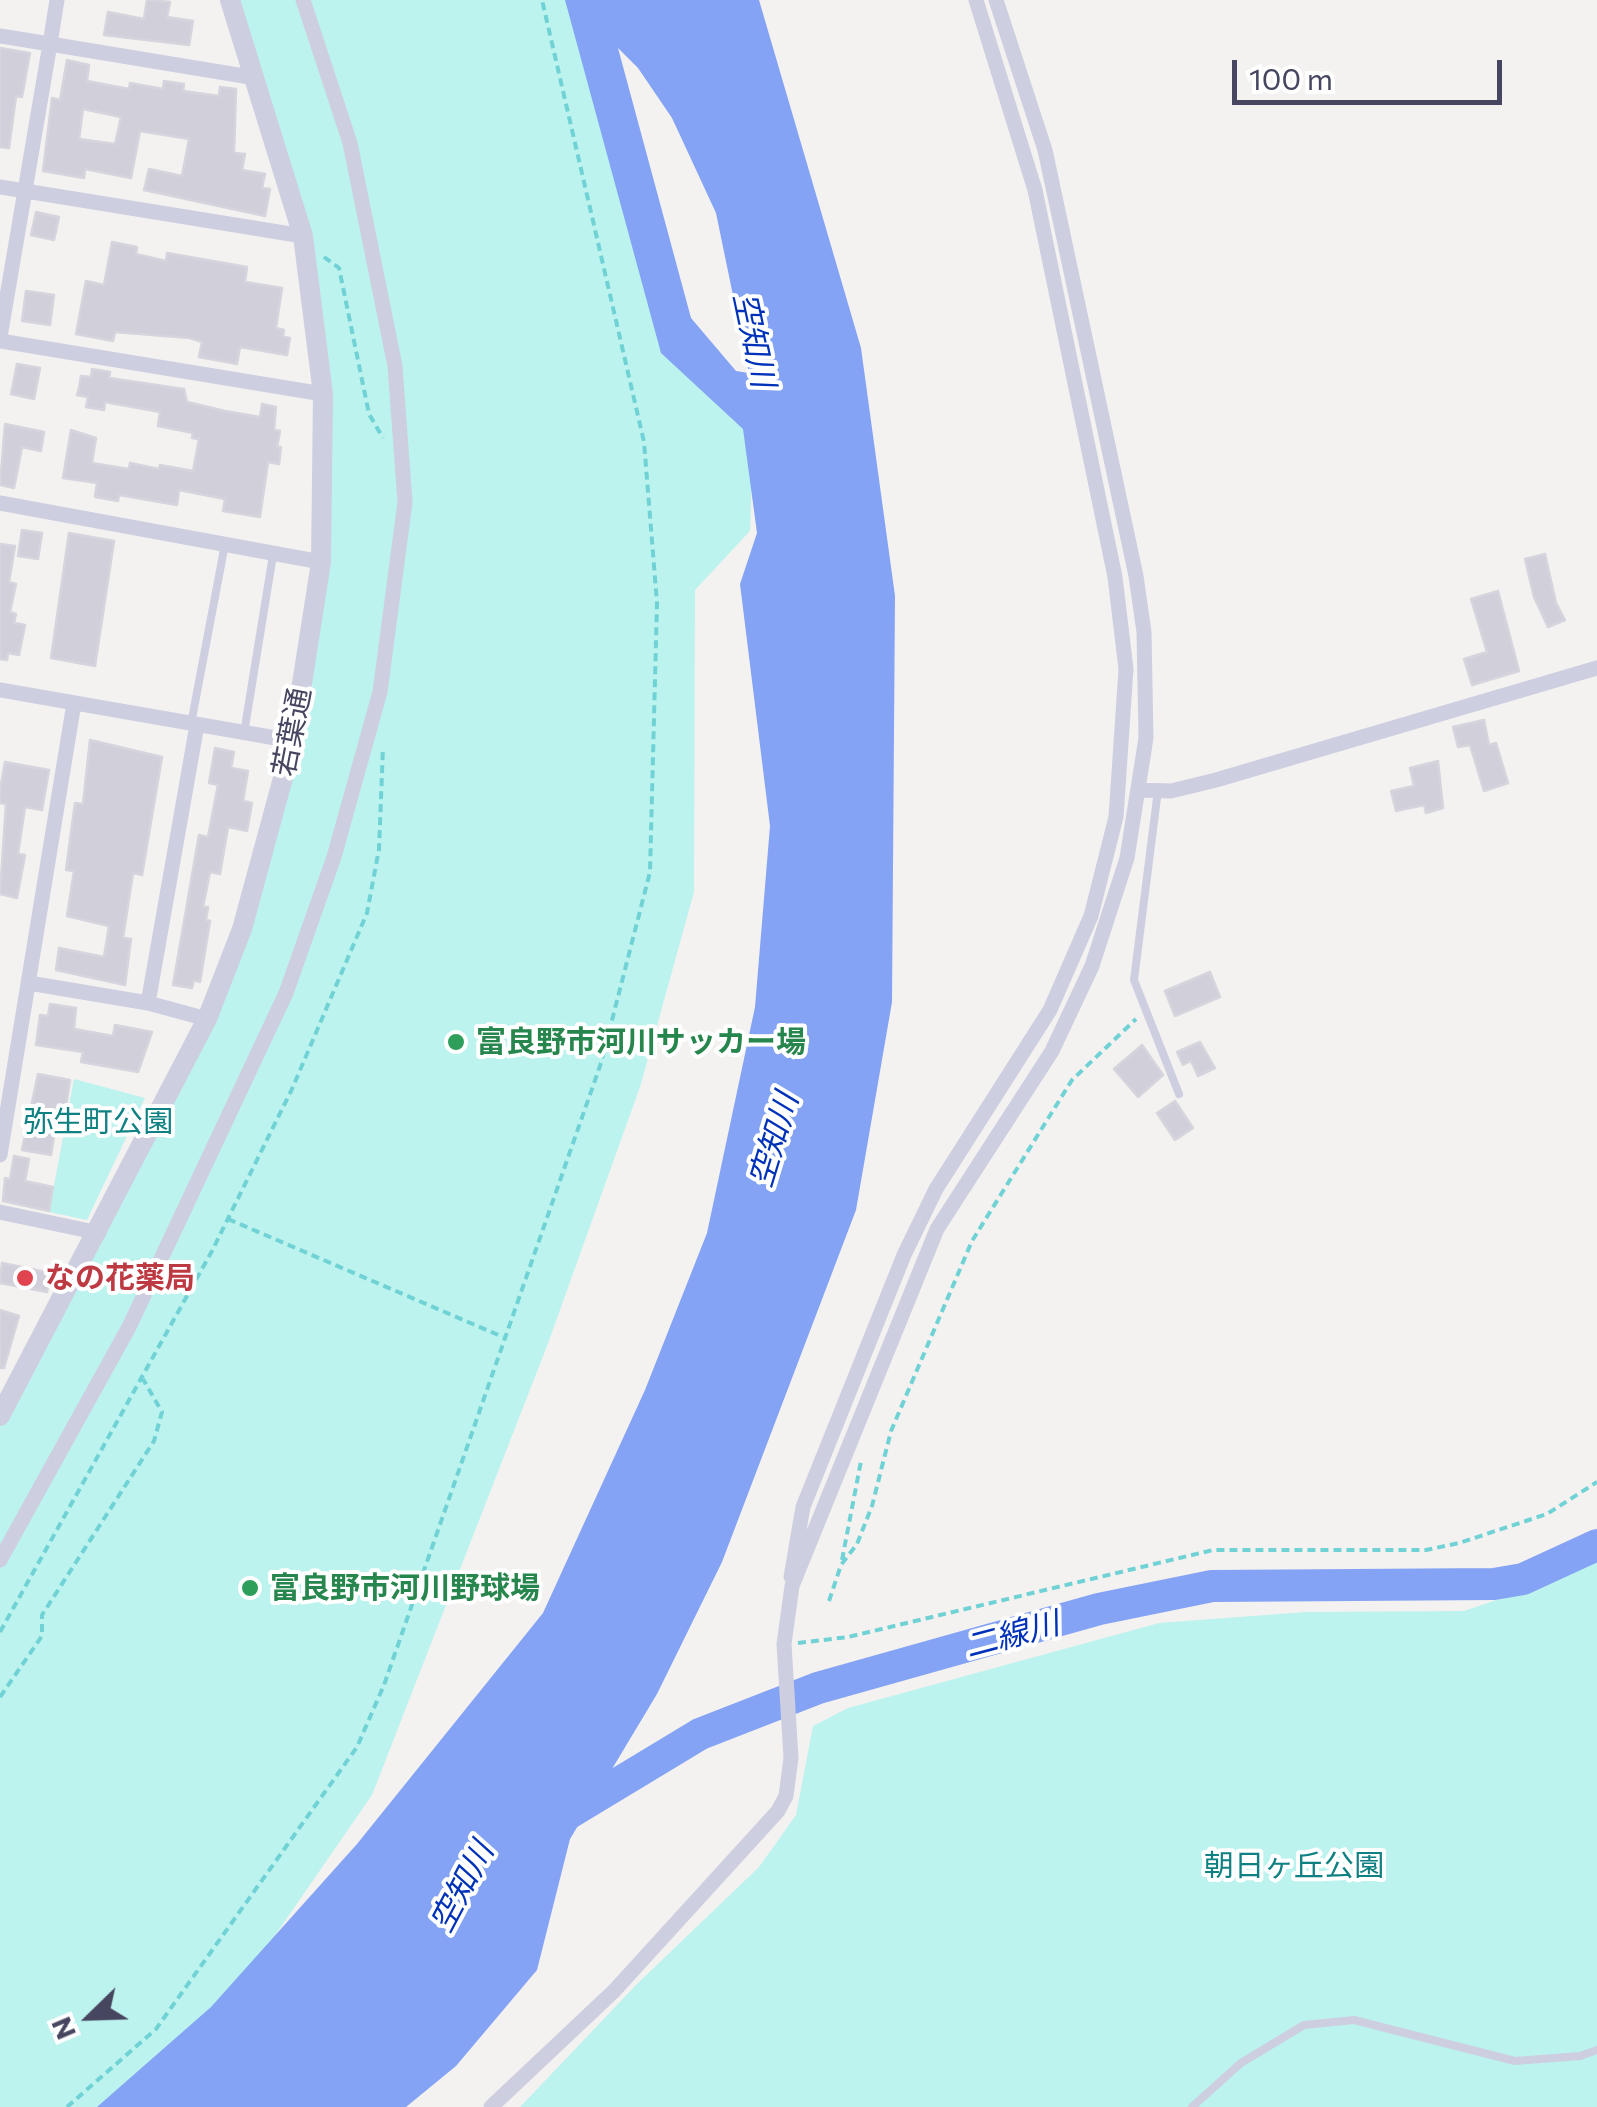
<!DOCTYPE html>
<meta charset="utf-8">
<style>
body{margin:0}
#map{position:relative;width:1597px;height:2107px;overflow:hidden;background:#f3f2f0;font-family:Commissioner,sans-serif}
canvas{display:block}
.north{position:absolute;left:40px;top:1967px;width:100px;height:100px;-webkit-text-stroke:8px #fff;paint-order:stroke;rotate:247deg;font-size:28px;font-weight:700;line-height:40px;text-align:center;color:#464660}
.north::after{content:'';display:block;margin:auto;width:35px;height:45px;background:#464660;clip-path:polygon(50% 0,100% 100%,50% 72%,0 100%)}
.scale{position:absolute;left:1232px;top:60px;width:270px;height:45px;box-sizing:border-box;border:5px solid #464660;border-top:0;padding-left:12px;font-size:30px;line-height:35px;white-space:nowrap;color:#464660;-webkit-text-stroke:8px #fff;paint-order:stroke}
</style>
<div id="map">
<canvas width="1597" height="2107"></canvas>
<div class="north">N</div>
<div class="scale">100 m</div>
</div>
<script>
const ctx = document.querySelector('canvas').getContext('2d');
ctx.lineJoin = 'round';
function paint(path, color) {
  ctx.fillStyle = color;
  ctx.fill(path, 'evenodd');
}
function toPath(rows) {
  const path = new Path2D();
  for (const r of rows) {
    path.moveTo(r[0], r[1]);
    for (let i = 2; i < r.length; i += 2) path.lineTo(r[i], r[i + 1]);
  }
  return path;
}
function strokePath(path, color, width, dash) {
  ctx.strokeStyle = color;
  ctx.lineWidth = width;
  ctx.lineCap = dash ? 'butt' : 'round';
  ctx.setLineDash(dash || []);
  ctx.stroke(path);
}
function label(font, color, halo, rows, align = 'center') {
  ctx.font = font + ' Commissioner,"Noto Sans JP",sans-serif';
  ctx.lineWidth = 8;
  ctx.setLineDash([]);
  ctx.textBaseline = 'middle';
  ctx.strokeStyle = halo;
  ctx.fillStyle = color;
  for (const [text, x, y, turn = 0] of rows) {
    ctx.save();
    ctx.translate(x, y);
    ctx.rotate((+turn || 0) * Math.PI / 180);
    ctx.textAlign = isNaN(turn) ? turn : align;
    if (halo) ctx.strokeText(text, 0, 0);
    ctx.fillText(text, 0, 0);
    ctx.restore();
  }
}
const green = toPath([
 [230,0,567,0,674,342,754,421,750,531,695,590,694,892,640,1087,547,1346,372,1795,218,2018,134,2107,0,2107,0,1416,242,929,321,562,313,300],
 [74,1079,145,1098,87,1220,49,1212],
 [1597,1556,1597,2107,520,2107,637,1984,759,1867,796,1815,813,1726,848,1708,1159,1623,1306,1612,1464,1611,1543,1584]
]);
const water = toPath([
 [565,0,759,0,861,348,895,596,892,1002,856,1210,722,1562,657,1694,570,1839,537,1970,456,2066,406,2107,97,2107,211,2007,357,1844,543,1613,645,1390,707,1233,755,1007,770,826,740,584,757,533,743,429,661,353],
 [618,48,638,68,672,118,716,213,749,373,736,371,691,318]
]);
const river = toPath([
 [561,1818,700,1734,818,1688,1099,1609,1212,1586,1494,1584,1523,1579,1597,1545]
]);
const building = toPath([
 [147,0,170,2,167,17,193,21,189,45,104,35,108,12,144,19,147,0],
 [0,48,30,53,22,97,16,96,9,148,0,147,0,48],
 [67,60,89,65,87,81,129,89,130,83,163,89,164,81,184,84,183,91,219,96,220,87,236,89,234,153,245,154,242,170,265,174,262,188,270,189,265,216,144,190,149,169,182,176,189,139,140,131,131,178,85,169,84,178,43,171,52,98,60,100,67,60],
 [83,109,121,117,115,144,79,139,83,109],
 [36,212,59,217,54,240,31,235,36,212],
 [112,242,137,247,136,254,166,261,167,253,247,267,245,282,282,288,276,328,284,330,283,337,290,338,287,355,240,347,237,364,199,357,202,342,190,338,115,332,113,341,76,334,86,281,104,285,112,242],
 [26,291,54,295,50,325,22,321,26,291],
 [17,364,40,368,34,399,11,394,17,364],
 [92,369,110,372,109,378,184,389,187,402,225,411,260,417,262,404,276,407,274,430,280,431,277,447,281,447,279,464,268,462,260,517,223,511,225,499,179,490,177,505,119,495,118,501,95,497,97,483,63,478,71,430,96,438,92,463,129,469,130,463,159,469,160,465,193,471,199,439,192,438,193,433,158,426,160,412,105,402,104,410,86,407,88,397,77,395,79,388,81,376,91,377,92,369],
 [5,424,44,432,41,451,22,447,14,488,0,485,5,424],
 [22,530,42,533,38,559,18,556,22,530],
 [69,533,114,541,95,666,51,658,69,533],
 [0,544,15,546,9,582,16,584,10,612,16,614,14,623,25,625,19,655,8,653,7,660,0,659,0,544],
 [1545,554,1556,603,1565,620,1548,627,1534,597,1525,559,1545,554],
 [1498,591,1519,671,1472,685,1464,659,1487,652,1471,599,1498,591],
 [1484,720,1489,745,1496,743,1508,783,1484,791,1470,745,1458,747,1453,727,1484,720],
 [90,740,162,757,142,875,133,873,123,938,131,939,125,985,56,970,59,948,104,957,109,926,67,916,74,871,66,870,75,803,83,804,90,740],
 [215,748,234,752,231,768,248,771,243,801,252,803,247,831,228,827,220,874,210,872,203,907,208,907,206,920,210,921,200,982,194,980,192,988,173,985,199,835,208,837,218,785,209,783,215,748],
 [1438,761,1443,808,1426,813,1424,805,1396,811,1391,791,1414,786,1410,768,1438,761],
 [5,762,49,770,42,810,25,807,18,854,25,855,17,898,0,894,6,804,0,803,0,790,5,762],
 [1210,972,1220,997,1175,1016,1165,991,1210,972],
 [50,1004,76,1008,74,1029,113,1036,115,1025,152,1032,138,1072,81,1062,83,1052,36,1045,40,1015,48,1016,50,1004],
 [1200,1042,1215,1068,1198,1076,1191,1061,1183,1065,1177,1052,1200,1042],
 [1142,1045,1163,1075,1138,1097,1114,1069,1142,1045],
 [38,1074,70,1080,65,1113,58,1112,51,1155,22,1150,38,1074],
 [1175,1101,1193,1128,1175,1140,1157,1113,1175,1101],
 [14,1156,29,1159,25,1181,53,1187,49,1211,3,1201,5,1178,10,1179,14,1156],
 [2,1263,51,1273,47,1292,0,1283,2,1263],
 [0,1310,19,1316,4,1368,0,1368,0,1310]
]);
const path = toPath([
 [324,257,339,268,369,414,383,438],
 [228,1219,503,1337],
 [842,1560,861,1461],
 [829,1601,841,1565,857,1544,872,1506,891,1431,972,1241,1072,1080,1136,1019],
 [0,1632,212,1251,292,1089,367,913,379,849,383,747],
 [798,1643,848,1637,1213,1550,1426,1550,1459,1543,1547,1514,1597,1482],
 [0,1697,42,1636,42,1615,154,1441,162,1412,143,1379],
 [67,2107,156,2029,357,1747,384,1685,601,1063,650,872,657,603,644,442,542,0]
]);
const service = toPath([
 [191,724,225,544],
 [244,733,273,555],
 [1158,790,1134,980,1179,1094],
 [1192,2107,1241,2063,1304,2025,1354,2020,1515,2061,1580,2056,1597,2050]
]);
const minor = toPath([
 [57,0,50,44,256,78],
 [0,36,50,44,0,337],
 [0,187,303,236],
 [0,341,323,394],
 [0,503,321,562],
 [0,690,293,741],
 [1138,790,1171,791,1216,780,1597,668],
 [29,983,148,1003,207,1019],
 [148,1003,197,725],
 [0,1155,74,703],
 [0,1212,99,1233],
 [0,1560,129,1327,286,993,334,857,380,692,405,502,395,366,350,143,303,0],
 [791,1577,803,1507,904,1255,936,1189,1050,1010,1091,916,1116,817,1126,669,1115,577,1035,190,976,0],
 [491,2107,614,1991,778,1811,786,1796,791,1758,784,1644,792,1586,937,1229,1052,1051,1092,966,1127,858,1146,738,1144,632,1136,576,1045,150,996,0]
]);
const tertiary = toPath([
 [0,1416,207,1019,242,929,293,741,321,562,323,394,303,236,230,0]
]);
const markers = [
 [456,1042,10,"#2e9e5b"],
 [25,1278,10,"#e0444e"],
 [250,1588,10,"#2e9e5b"]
];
const streetNames = [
 ["若葉通",292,732,-79]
];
const leisureNames = [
 ["富良野市河川サッカー場",476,1042],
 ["富良野市河川野球場",270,1588]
];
const parkNames = [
 ["弥生町公園",98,1122],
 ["朝日ヶ丘公園",1294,1866]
];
const healthNames = [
 ["なの花薬局",45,1278]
];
const waterNames = [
 ["空知川",754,340,78],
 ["空知川",774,1140,-73],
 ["二線川",1012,1635,-15],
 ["空知川",462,1887,-62]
];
paint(green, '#bcf3ee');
paint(water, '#85a3f4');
strokePath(river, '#85a3f4', 32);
paint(building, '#d1cfd9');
strokePath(building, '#d6d4dc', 2.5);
strokePath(path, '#70d2d5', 4, [8, 5]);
strokePath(service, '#cecee1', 8);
strokePath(minor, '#cecee1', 15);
strokePath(tertiary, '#cecee1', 20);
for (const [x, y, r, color] of markers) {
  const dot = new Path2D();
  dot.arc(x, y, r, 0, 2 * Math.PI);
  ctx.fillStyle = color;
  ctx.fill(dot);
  strokePath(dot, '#fff', 4);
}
label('30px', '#464660', '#fff', streetNames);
label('bold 30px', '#27864d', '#fff', leisureNames, 'left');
label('30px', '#0f8183', '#fff', parkNames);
label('bold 30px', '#be3a42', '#fff', healthNames, 'left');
label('italic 32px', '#0032b9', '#fff', waterNames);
</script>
